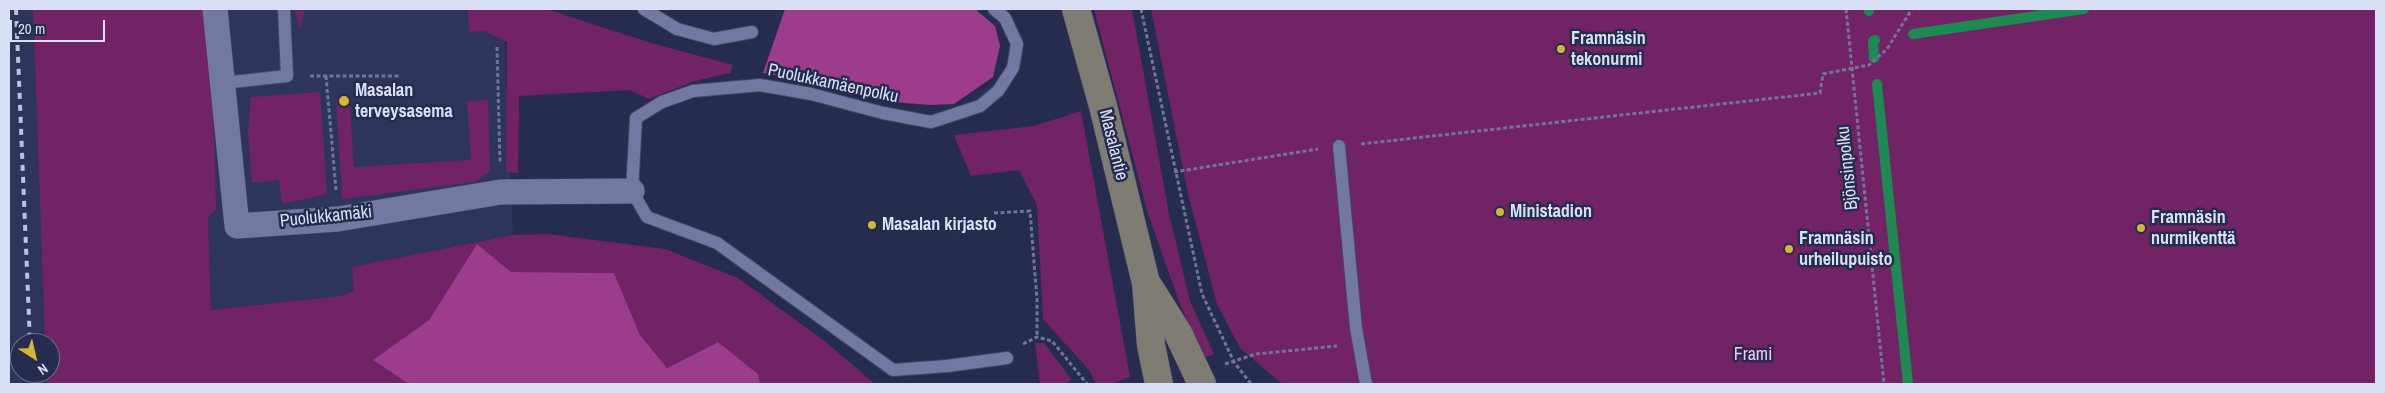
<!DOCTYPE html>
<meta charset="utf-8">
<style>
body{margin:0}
#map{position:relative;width:2385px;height:393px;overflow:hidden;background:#262c4d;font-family:"Archivo Narrow",sans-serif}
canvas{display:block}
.frame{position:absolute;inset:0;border:10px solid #d9dff4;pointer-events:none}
.north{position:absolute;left:10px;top:333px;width:50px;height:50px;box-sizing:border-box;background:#262c4d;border:1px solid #6e7490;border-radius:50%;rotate:145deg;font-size:14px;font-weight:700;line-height:20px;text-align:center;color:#d9dff4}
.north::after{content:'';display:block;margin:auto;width:18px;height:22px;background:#d5b535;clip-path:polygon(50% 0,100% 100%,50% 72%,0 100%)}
.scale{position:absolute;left:10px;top:20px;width:95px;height:22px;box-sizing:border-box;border:2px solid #d9dff4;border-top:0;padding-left:6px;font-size:15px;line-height:18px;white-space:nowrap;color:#d9dff4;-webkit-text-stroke:4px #262c4d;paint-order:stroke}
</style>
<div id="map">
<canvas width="2385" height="393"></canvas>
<div class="frame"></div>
<div class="north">N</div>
<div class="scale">20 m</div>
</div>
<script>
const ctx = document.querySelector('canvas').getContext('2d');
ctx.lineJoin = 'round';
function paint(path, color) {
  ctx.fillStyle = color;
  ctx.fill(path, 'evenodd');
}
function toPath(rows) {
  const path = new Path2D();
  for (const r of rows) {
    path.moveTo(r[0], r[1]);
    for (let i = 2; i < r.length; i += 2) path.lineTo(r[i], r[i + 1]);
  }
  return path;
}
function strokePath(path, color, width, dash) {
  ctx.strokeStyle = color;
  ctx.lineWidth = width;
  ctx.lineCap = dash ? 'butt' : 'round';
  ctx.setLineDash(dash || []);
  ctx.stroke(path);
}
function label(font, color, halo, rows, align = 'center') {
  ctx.font = font + ' "Archivo Narrow",sans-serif';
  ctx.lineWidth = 5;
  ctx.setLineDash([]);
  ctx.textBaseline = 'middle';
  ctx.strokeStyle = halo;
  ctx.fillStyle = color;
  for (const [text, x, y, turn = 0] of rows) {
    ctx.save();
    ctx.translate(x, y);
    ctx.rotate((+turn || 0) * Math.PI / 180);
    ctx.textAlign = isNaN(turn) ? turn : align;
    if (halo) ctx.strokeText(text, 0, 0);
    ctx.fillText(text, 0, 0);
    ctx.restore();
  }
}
const built = toPath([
 [9,9,33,9,45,343,20,343,20,373,46,373,47,384,9,384],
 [170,9,503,9,513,235,352,267,355,291,341,296,211,310,208,218]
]);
const green = toPath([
 [33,9,204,9,213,103,216,209,208,218,211,310,341,296,354,291,352,267,513,235,548,234,665,249,738,278,827,343,875,384,760,384,758,374,718,342,667,368,640,335,614,273,511,272,477,244,429,320,374,360,409,384,47,384,46,373,50,373,50,343,45,343],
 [295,9,305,9,300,29,295,12],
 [468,9,546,9,651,43,733,65,730,73,695,81,649,99,630,90,519,96,518,173,506,172,507,42,484,31,469,32],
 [1094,9,1132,9,1169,214,1190,301,1214,354,1203,358,1180,304,1148,214],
 [1151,9,2376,9,2376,384,1282,384,1240,348,1217,304,1188,194],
 [320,92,327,194,282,204,279,180,252,183,248,131,251,97],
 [349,97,354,167,471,160,467,101,488,100,490,172,474,182,342,199,336,99],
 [1081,111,1130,377,1112,384,1096,384,1089,370,1043,319,1037,205,1019,170,971,176,954,135,1034,126],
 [1035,343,1044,343,1071,379,1067,384,1040,384]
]);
const forest = toPath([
 [785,9,975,9,995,26,1000,46,993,77,954,104,931,105,892,102,853,89,763,73],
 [477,244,511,272,614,273,640,335,667,368,718,342,758,374,760,384,409,384,373,360,429,320]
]);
const stream = toPath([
 [1869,9,1869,11],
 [1913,34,2084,9],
 [1874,58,1873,41,1875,40],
 [1877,84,1908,384]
]);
const path = toPath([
 [1141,9,1202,294,1234,362,1251,384],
 [1846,9,1884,384],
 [497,47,500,163],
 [310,76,401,76],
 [326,76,336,190],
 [1361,144,1820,93,1823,74,1869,65,1887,49,1912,9],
 [1174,172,1318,149],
 [994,213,1030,211,1037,300,1037,337],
 [1023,344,1037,337,1052,341,1087,384],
 [1225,364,1256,354,1337,346]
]);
const lane = toPath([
 [644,9,677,29,714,39,752,32],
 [994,9,1005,18,1017,44,1013,68,998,91,980,106,931,122,883,113,811,94,760,85,693,91,662,102,636,118,632,191,647,217,717,243,893,370,947,366,1007,358],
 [223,83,287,76,284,9],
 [1339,146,1356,328,1366,384]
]);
const street = toPath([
 [215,9,237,226,338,219,501,192,632,191]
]);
const secondary = toPath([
 [1076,9,1103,106,1146,283,1151,345,1159,384],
 [1149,287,1178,333,1202,384]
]);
const rail = toPath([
 [16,9,30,343],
 [31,373,31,384]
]);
const markers = [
 [1561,49,5,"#d5b535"],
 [344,101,6,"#d5b535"],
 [1500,212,5,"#d5b535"],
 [872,225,5,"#d5b535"],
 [2141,228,5,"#d5b535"],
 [1789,249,5,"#d5b535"]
];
const poiNames = [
 ["Framnäsin",1571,39],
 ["tekonurmi",1571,60],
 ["Masalan",355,91],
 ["terveysasema",355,112],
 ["Ministadion",1510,212],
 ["Framnäsin",2151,218],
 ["nurmikenttä",2151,239],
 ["Masalan kirjasto",882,225],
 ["Framnäsin",1799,239],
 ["urheilupuisto",1799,260]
];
const streetNames = [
 ["Puolukkamäenpolku",833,84,12],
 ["Masalantie",1113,145,76],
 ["Bjönsinpolku",1848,168,-96],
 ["Puolukkamäki",326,217,-6]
];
const parkNames = [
 ["Frami",1753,355]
];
paint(built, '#2e355d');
paint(green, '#712365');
paint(forest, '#9d3b8c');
strokePath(stream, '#1c8a51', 10);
strokePath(lane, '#444864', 14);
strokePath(street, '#444864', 26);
strokePath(secondary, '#444864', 29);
strokePath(path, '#707692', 3, [4, 2.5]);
strokePath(lane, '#7179a0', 12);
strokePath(street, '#7179a0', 25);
strokePath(secondary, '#7e7c73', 28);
strokePath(rail, '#bcc2d9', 4, [6, 6]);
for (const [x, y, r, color] of markers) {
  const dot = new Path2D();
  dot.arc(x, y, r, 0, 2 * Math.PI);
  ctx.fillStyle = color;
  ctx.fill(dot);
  strokePath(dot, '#262c4d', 2);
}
label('bold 18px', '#d9dff4', '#262c4d', poiNames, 'left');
label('18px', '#d9dff4', '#262c4d', streetNames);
label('18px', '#f8c5ec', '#262c4d', parkNames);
</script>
